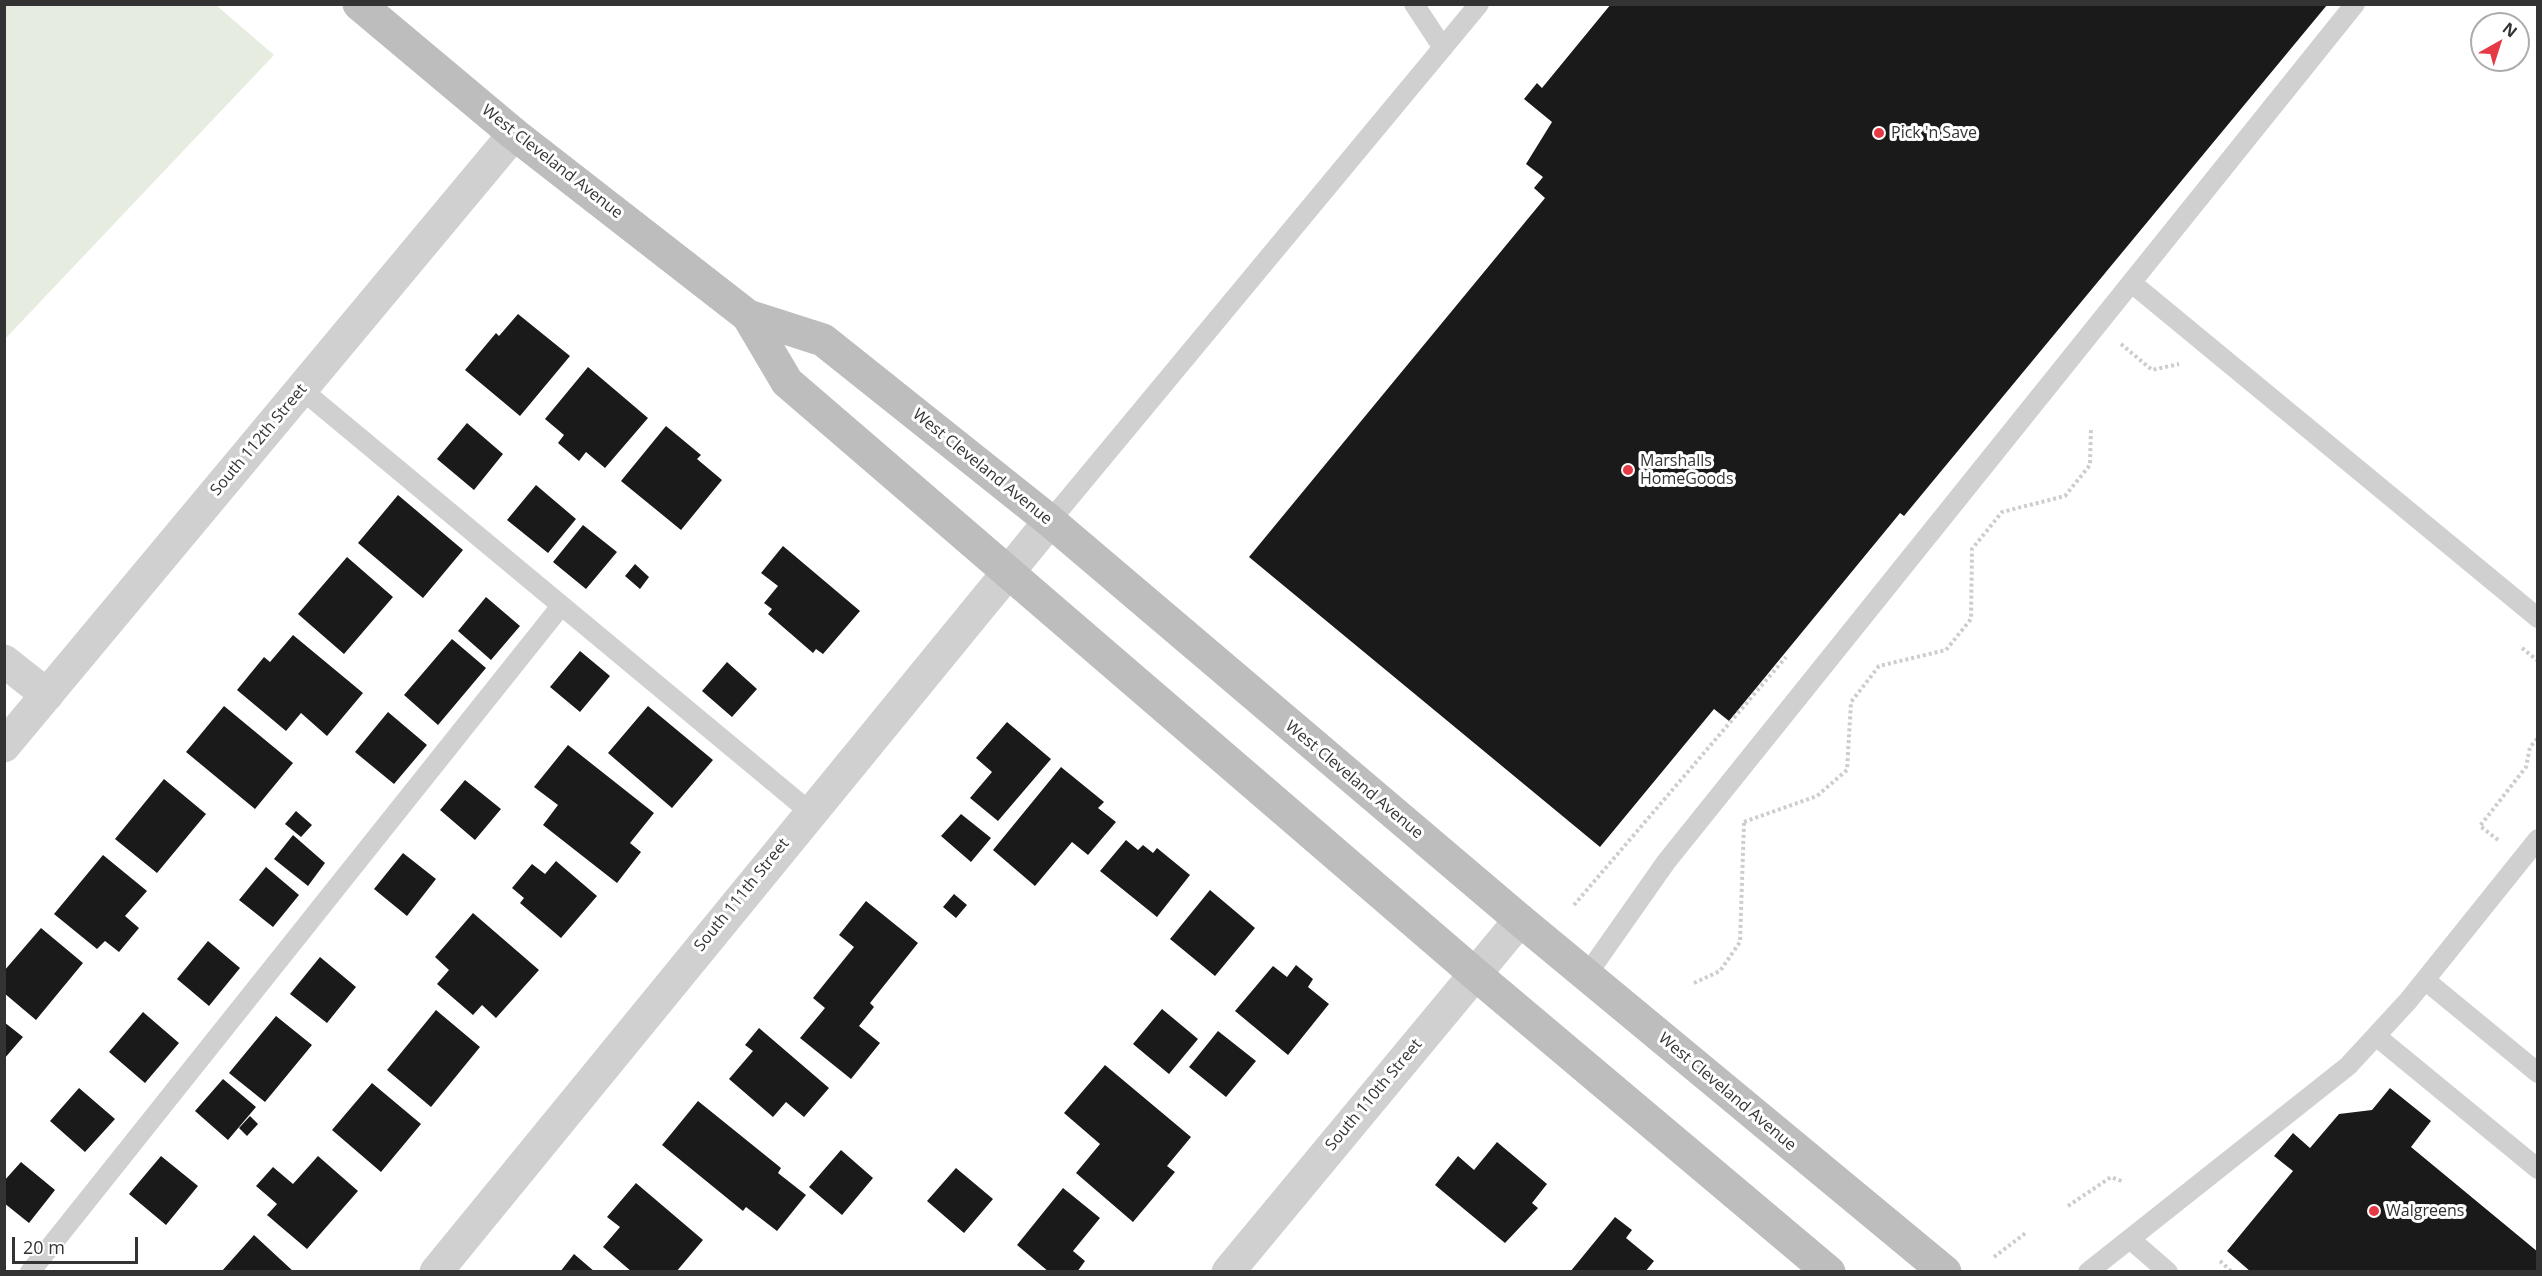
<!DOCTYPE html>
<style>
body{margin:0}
#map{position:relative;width:2542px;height:1276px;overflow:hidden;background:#fff;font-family:"Open Sans",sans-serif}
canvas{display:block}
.frame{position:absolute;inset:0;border:6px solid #333;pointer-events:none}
.north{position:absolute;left:2470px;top:12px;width:60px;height:60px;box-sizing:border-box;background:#fff;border:2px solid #adadad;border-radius:50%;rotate:39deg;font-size:16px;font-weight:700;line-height:24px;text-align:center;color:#333}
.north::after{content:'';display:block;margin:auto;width:21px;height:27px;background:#e63946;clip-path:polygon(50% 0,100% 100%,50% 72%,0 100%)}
.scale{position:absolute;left:12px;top:1237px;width:126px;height:27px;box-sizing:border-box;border:3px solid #333;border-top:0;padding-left:8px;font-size:18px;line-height:21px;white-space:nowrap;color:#333;-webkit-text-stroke:4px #fff;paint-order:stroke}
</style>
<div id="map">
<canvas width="2542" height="1276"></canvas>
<div class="frame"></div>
<div class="north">N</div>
<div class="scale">20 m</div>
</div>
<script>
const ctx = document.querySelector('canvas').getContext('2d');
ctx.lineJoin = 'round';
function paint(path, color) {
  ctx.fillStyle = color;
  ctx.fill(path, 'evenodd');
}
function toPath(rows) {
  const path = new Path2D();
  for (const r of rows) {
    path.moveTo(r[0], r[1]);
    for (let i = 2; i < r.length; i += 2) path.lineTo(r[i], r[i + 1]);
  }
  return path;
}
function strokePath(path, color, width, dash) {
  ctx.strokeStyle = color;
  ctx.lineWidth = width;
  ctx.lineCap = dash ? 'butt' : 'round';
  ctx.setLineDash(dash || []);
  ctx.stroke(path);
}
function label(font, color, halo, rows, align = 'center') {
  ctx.font = font + ' "Open Sans",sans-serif';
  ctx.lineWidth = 6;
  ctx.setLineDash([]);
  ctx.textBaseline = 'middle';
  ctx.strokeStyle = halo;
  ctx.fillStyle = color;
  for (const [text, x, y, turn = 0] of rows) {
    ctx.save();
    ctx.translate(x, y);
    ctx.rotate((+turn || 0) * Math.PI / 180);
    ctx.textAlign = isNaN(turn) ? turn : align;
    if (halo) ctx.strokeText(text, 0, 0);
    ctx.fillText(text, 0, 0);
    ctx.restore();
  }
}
const green = toPath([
 [5,4,216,5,274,55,5,339]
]);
const building = toPath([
 [1611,4,2327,5,1904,516,1900,513,1896,518,1729,721,1714,709,1600,847,1249,557,1545,198,1534,188,1543,177,1526,164,1552,122,1524,99,1537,83,1542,88],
 [518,314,570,356,520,416,465,370,496,333,499,336],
 [588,367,648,418,605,468,586,452,579,461,558,443,564,435,545,419],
 [467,423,503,454,474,490,437,459],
 [666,426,701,455,697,459,722,480,681,530,621,481],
 [536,485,576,519,548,553,507,520],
 [398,495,463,550,423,598,358,543],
 [583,525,617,552,586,589,553,562],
 [783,546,860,611,823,654,816,649,813,653,768,614,772,609,764,603,778,586,761,573],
 [347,557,393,597,344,654,298,614],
 [635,564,649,577,640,589,625,576],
 [486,597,520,626,491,660,458,631],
 [293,635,363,693,327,736,301,713,286,731,237,690,264,657,270,662],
 [452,639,486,668,438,725,404,695],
 [580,651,610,676,580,712,550,687],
 [727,662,757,689,732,717,702,691],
 [224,706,293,763,255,809,186,752],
 [648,706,713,760,672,808,608,753],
 [388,712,427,745,394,784,355,752],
 [1007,722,1051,759,998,821,970,798,992,772,976,758],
 [568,745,654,813,630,843,641,852,617,883,543,825,558,805,534,787],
 [1061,767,1104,802,1098,808,1116,822,1088,855,1072,842,1035,886,993,850],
 [164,779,206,814,157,873,115,839],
 [465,780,501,809,475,840,440,810],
 [296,811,312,825,301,837,285,824],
 [961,814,991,838,971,862,941,836],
 [293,835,325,863,308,886,274,859],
 [1126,840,1138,850,1143,845,1153,853,1157,848,1190,875,1157,917,1100,871],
 [403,853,436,879,407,916,374,889],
 [103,855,147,891,125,916,139,928,119,952,105,941,97,949,54,914],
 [556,861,597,896,561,938,520,903,524,898,512,888,532,864,545,874],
 [266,867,299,895,273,927,239,900],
 [1210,890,1255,928,1215,976,1170,939],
 [954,894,967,905,956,918,943,907],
 [866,901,918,943,870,1003,874,1007,859,1026,880,1043,851,1079,800,1038,825,1008,813,998,854,947,839,935],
 [473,913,539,970,496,1018,482,1005,473,1015,437,984,449,970,435,957],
 [41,928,83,963,36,1020,4,993,4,971],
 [208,941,240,968,209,1006,177,979],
 [320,957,356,987,327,1023,290,994],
 [1296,965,1313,979,1308,987,1329,1004,1288,1055,1235,1011,1273,966,1287,977],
 [1162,1009,1198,1039,1169,1074,1133,1044],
 [436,1010,480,1047,431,1107,387,1070],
 [143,1012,179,1043,145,1083,109,1052],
 [276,1016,312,1045,265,1102,229,1073],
 [4,1022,23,1037,4,1059],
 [759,1028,829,1088,804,1117,786,1102,773,1117,729,1079,753,1051,745,1045],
 [1218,1031,1256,1061,1226,1097,1189,1067],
 [1105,1065,1191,1137,1167,1166,1175,1172,1133,1222,1076,1173,1100,1144,1064,1113],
 [223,1079,256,1107,228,1140,195,1111],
 [372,1083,421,1124,381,1172,332,1130],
 [79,1088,115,1119,85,1152,50,1121],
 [2390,1088,2431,1121,2411,1147,2538,1252,2538,1272,2251,1272,2227,1251,2293,1171,2274,1156,2293,1133,2310,1148,2339,1114,2372,1110],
 [698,1101,781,1168,778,1173,806,1195,777,1231,746,1207,743,1211,662,1145],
 [250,1116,258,1124,247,1136,239,1128],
 [1497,1142,1547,1184,1532,1203,1538,1208,1505,1243,1435,1185,1458,1156,1474,1170],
 [841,1150,873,1178,842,1215,809,1187],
 [161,1156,198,1186,166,1225,129,1194],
 [318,1156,358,1191,307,1249,267,1215,277,1204,256,1186,273,1167,293,1184],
 [21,1162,55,1190,29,1223,4,1203,4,1181],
 [956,1168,993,1199,964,1233,927,1201],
 [636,1183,703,1240,676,1272,632,1272,603,1247,620,1227,607,1217],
 [1063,1188,1100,1218,1073,1251,1085,1261,1077,1272,1049,1272,1017,1245],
 [1615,1217,1632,1230,1626,1238,1654,1261,1645,1272,1570,1272],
 [254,1235,294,1272,221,1272],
 [574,1254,595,1272,560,1272]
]);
const path = toPath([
 [2121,344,2152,370,2179,364],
 [2522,648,2538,661],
 [1744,822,1817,796,1847,770,1851,702,1879,666,1946,650,1971,619,1972,549,2002,512,2065,496,2090,465,2091,429],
 [2498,840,2480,826,2526,767,2530,747,2538,738],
 [1574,905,1786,657],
 [1694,983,1720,971,1740,942,1744,822],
 [2068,1206,2111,1177,2124,1182],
 [1994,1257,2027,1232],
 [2220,1261,2232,1272]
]);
const lane = toPath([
 [1414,4,1443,48],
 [2133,284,2538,618],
 [301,389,810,812],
 [1050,521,1479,4],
 [1586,976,1666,862,2355,4],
 [2425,980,2538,1073],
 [2376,1036,2538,1169],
 [2130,1239,2168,1272],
 [30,1272,561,606],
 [2088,1272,2348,1066,2408,1001,2538,839]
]);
const street = toPath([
 [4,661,47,695],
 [4,746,514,134],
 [436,1272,1050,521],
 [1228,1272,1520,920]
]);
const secondary = toPath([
 [359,4,514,134,748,316,823,340,1050,521,1520,920,1945,1272],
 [748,316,787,382,1475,974,1829,1272]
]);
const markers = [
 [1879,133,6,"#e63946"],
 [1628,470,6,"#e63946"],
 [2374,1211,6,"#e63946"]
];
const poiNames = [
 ["Pick 'n Save",1891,133],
 ["Marshalls",1640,461],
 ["HomeGoods",1640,479],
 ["Walgreens",2386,1211]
];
const streetNames = [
 ["West Cleveland Avenue",552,162,38],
 ["South 112th Street",259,440,-50],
 ["West Cleveland Avenue",982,467,39],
 ["West Cleveland Avenue",1354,780,40],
 ["South 111th Street",742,895,-51],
 ["West Cleveland Avenue",1727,1092,40],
 ["South 110th Street",1374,1095,-50]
];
paint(green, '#e6ecdf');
paint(building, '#1a1a1a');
strokePath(path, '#cdcdcd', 4, [3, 3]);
strokePath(lane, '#d0d0d0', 20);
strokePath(street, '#d0d0d0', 33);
strokePath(secondary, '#bdbdbd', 33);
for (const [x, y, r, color] of markers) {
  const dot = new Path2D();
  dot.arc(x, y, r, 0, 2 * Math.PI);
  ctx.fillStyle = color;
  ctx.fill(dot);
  strokePath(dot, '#fff', 2);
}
label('16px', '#333', '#fff', poiNames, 'left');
label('16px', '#333', '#fff', streetNames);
</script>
